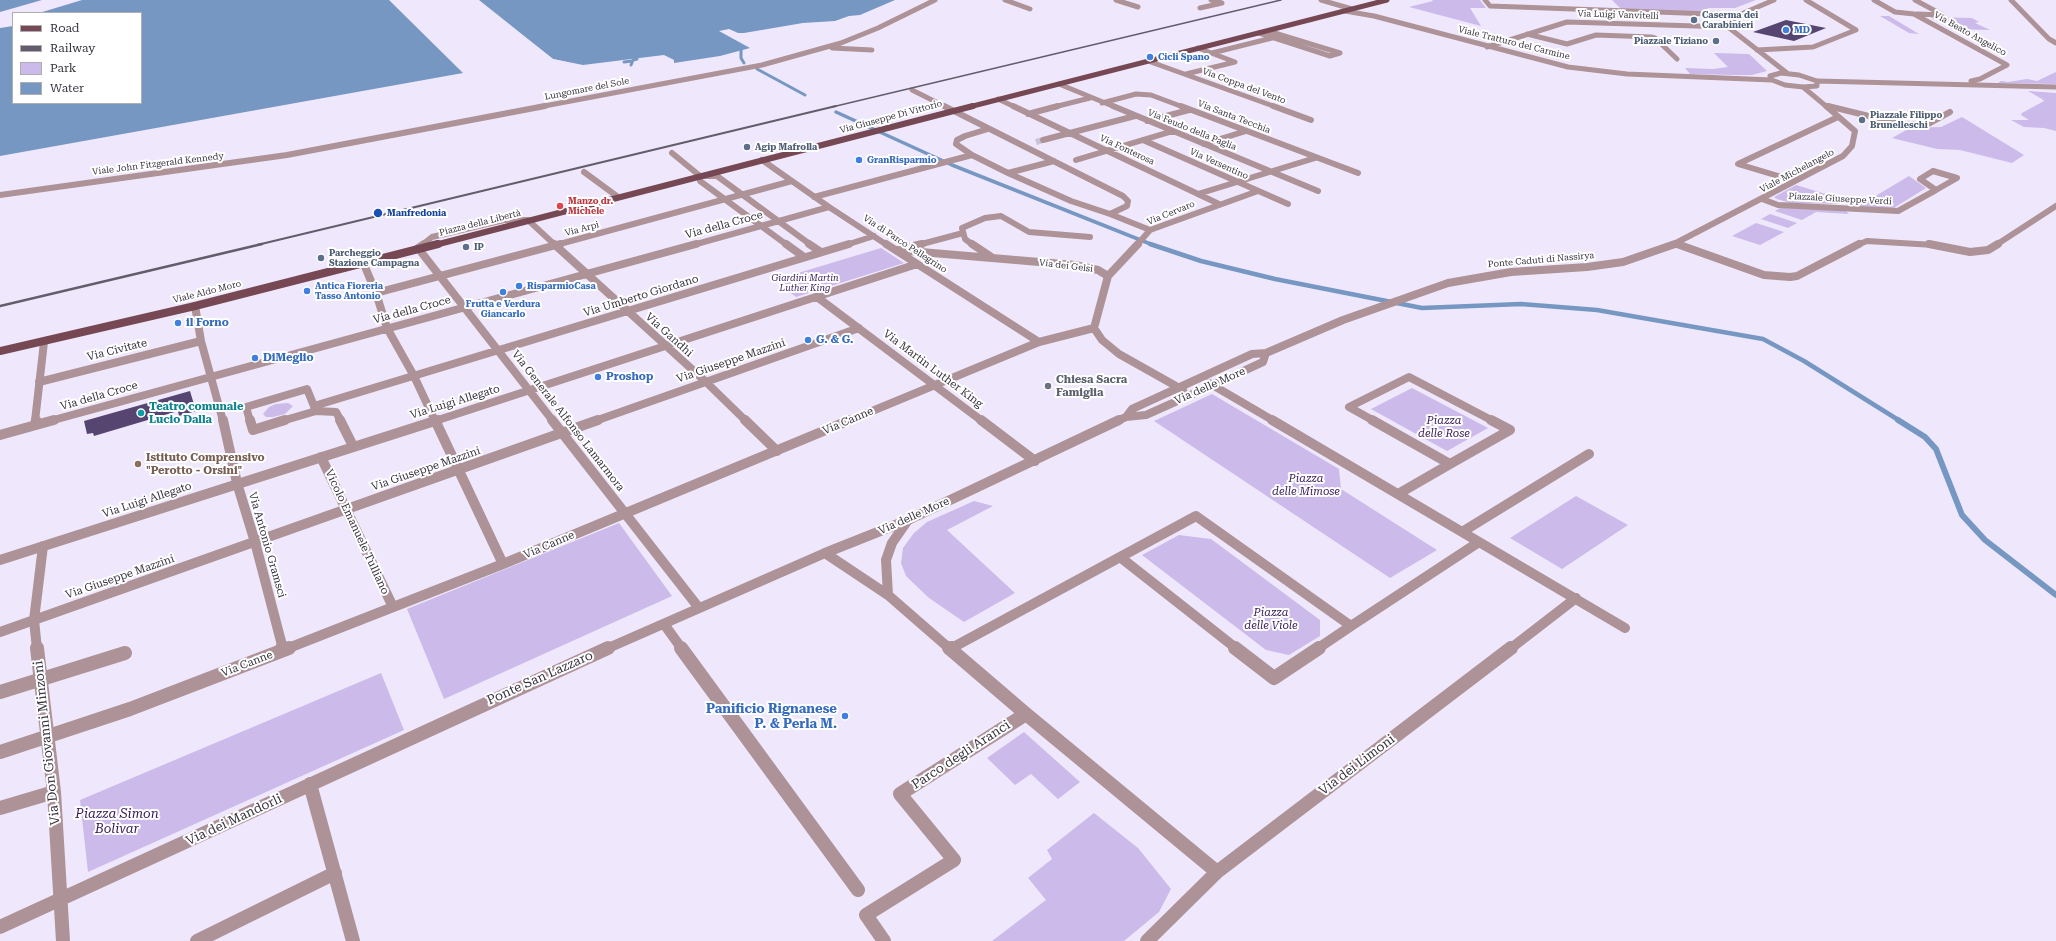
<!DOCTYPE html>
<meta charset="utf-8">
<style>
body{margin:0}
#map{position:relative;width:2056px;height:941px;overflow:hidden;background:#efe8fc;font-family:"Roboto Serif",serif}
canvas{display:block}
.legend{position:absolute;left:12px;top:12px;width:130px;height:92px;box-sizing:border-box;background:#fff;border:1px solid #afadb2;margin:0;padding:5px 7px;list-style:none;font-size:12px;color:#37323f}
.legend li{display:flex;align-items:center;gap:8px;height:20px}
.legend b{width:20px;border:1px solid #afadb2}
</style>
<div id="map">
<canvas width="2056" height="941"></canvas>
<ul class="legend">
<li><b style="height:5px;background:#754853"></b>Road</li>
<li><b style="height:5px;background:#625c6b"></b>Railway</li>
<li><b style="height:11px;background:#cbbaea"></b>Park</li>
<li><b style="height:11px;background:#7797c3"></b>Water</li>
</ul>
</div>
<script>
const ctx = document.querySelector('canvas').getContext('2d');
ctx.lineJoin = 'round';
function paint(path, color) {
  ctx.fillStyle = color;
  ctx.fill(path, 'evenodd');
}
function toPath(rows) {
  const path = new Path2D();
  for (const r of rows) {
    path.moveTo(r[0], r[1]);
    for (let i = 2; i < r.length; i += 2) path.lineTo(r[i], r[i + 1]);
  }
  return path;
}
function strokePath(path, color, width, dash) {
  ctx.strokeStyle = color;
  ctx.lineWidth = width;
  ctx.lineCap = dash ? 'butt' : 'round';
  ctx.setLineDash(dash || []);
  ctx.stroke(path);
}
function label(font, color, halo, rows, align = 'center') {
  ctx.font = font + ' "Roboto Serif",serif';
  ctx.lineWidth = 4;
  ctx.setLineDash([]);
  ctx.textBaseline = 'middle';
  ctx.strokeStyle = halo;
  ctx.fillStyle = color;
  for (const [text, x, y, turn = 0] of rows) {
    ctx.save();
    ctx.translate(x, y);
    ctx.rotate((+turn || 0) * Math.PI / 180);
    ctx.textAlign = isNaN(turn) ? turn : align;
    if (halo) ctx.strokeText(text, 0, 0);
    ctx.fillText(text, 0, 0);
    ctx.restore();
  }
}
const green = toPath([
 [1432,0,1480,0,1486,8,1470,8,1481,26,1409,7,1433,1],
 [1612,0,1756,0,1735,8,1707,8,1712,12,1621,9],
 [1880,16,1889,16,1919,34,1909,33],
 [1930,17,1972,18,1979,22,1975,23,1990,30,1952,29],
 [1714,53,1749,54,1767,71,1752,75,1734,75,1690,74,1685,68,1713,69,1728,67],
 [2056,72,2056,84,1998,83,2001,81,2008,82,2027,79,2037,81],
 [2028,91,2056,93,2056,131,2044,128,2024,127,2011,120,2029,120,2021,115,2022,113,2044,101,2042,99],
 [1962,117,2024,155,2012,163,1960,150,1937,149,1892,138,1910,128,1941,127],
 [1909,176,1926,188,1892,209,1857,207],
 [1796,185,1845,200,1838,204,1790,203,1777,199,1774,197],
 [1782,207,1846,211,1849,214,1816,212,1802,220,1775,211],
 [1770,214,1797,223,1788,228,1761,219],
 [1756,223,1784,232,1760,245,1732,236],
 [881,248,904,263,796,297,775,280],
 [1412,388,1488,428,1447,451,1371,409],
 [1212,394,1339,469,1341,489,1437,550,1390,578,1154,421],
 [288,403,293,406,285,414,273,417,266,417,263,414,269,407,276,404],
 [1576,496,1628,525,1562,569,1510,538],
 [974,501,993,506,947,530,1015,593,964,622,929,598,906,576,901,563,903,548,914,533,927,522],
 [619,523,672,596,444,699,407,609],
 [1179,535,1211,539,1320,620,1320,636,1289,655,1266,650,1142,555],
 [381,673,404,730,88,872,80,800],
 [1024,732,1080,782,1058,799,1031,774,1015,785,987,758],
 [1094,813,1138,848,1171,889,1159,912,1124,941,992,941,1046,900,1028,878,1052,859,1047,850]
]);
const water = toPath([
 [0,0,42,0,0,12],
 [82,0,389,0,463,73,0,156,0,28,13,26,13,103,141,103,141,13,39,13],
 [479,0,895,0,860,15,849,16,835,21,803,23,744,33,738,33,729,29,719,31,750,48,720,56,674,63,674,60,664,55,583,65,553,59]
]);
const pier = toPath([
 [477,0,553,59,588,67,551,60]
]);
const streamFar3 = toPath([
 [741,50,741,58,744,63],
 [624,62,632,61],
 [631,65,633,60,637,59],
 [757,69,805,95]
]);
const streamFar2 = toPath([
 [836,112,952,165,1153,245]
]);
const streamFar1 = toPath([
 [1150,244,1201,261,1275,279,1422,308,1521,304,1597,310,1763,339,1804,361,1900,421]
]);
const stream = toPath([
 [1898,420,1925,437,1936,449,1962,515,1985,540,2056,595]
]);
const building = toPath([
 [1786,20,1826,28,1794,41,1753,32],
 [190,391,196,411,179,416,178,411,94,436,93,433,87,434,84,421]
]);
const minorTunnel = toPath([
 [1036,142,1043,140]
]);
const minorFar4 = toPath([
 [1005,0,1030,9],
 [1116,0,1138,7],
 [1321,0,1352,9],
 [1485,0,1490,6,1739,15],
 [1774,0,1739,15,1730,22,1728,27,1787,73],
 [1874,0,1895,12,1914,14,2007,65,1980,79,1971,81],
 [1915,0,1943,15,1917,14],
 [2011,0,2049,39,2056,43],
 [1200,8,1222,3,1211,0],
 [1345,11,1374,16,1568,67,1627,74,1772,80,1785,85,1803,87,1817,86,1817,81],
 [1259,33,1330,56,1340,53,1268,31],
 [1527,34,1567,44,1596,35,1651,37,1655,38,1677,59],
 [1487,47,1567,22,1728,27],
 [832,48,872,50],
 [1757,50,1813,47,1856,30,1806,0],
 [1212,53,1272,38],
 [1148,61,1276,107],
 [1186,74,1235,62,1198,48],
 [1772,80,1770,76,1781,73,1799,75,1817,81,2056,87],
 [1059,84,1115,107],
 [1803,87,1827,107],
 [912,90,946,107],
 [998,99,1015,107],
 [1102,103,1136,94,1151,95,1183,107],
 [1827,106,1832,107],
 [539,107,762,65,841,43,878,28,935,0],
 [1054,107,1090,98]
]);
const minorFar3 = toPath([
 [944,106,1123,196,1128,201,1127,206,1110,214,1150,230],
 [1013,106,1219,204],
 [1113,106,1318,191],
 [1181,106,1358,173],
 [1273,106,1311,120],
 [1828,106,1901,124,1928,124,1950,112],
 [1028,114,1058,106],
 [1147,121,1189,110],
 [988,129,965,136,957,140,956,144,972,155,1008,173,1071,201,1110,214],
 [1043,140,1135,116],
 [1143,140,1288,204],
 [1204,144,1246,131],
 [672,153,700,176,717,176,811,245],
 [762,160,829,207,887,245],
 [1076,160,1173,131],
 [1933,171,1957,178,1936,190,1920,179,1933,171],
 [584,172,618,197],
 [1008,173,1054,161],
 [700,176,700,181,787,245],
 [1795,181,1738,164,1838,117],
 [1198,194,1315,158],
 [0,195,287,155,545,106],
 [814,197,972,155],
 [1762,199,1778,205,1898,211,1936,190],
 [1676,243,1680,245],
 [422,245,432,237,504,220,528,220,555,245],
 [556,245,792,181],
 [693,245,829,207],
 [846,245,874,236],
 [918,245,963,233],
 [973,245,965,239,962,228,985,218,1001,216,1029,232,1090,237],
 [1137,245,1150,230,1258,191],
 [1672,245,1843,156,1852,146,1855,131,1826,106],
 [1857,245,1867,241,1934,245],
 [1996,245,2056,206]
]);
const minorFar2 = toPath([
 [424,244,418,248,553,421],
 [554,244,706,382,746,421],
 [786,244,804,257],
 [809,244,821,252],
 [886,244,1039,342],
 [972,244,993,258],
 [1677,244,1764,275,1790,277,1797,276,1859,244],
 [1929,244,1970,252,1988,250,1998,244],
 [905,248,922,244],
 [897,250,1075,265,1098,270,1108,276,1094,328,1102,340,1119,354,1183,390],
 [363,262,376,293,387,328,414,376,435,421],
 [1108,276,1138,244],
 [376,293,560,244],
 [817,297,982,421],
 [195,306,201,341,223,421],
 [39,382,201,341],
 [1209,383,1274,421],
 [314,406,849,244],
 [316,411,336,412,341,421],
 [1126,417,1132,409,1252,354,1266,353,1343,320,1448,283,1511,272,1587,267,1623,262,1675,244],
 [35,421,44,342],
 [50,421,696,244],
 [250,421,246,407,307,389,316,411],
 [282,421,316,411],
 [435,421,917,264],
 [595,421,859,328],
 [848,421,1039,342,1094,328],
 [1117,421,1126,417,1146,415,1213,385,1263,362,1266,353],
 [1374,421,1349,407,1409,377,1493,421]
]);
const minorFar1 = toPath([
 [223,420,237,483,255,542,283,649],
 [250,420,253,430,285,420],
 [340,420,353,446],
 [435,420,503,564],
 [552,420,699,608],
 [745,420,777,451],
 [981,420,1035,461],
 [1272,420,1625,628],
 [1372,420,1450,464],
 [35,425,36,420],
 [0,435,54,420],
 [321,457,393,607],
 [1450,464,1510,430,1491,420],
 [1398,494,1450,464],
 [1462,532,1589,454],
 [825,553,888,595,950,649],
 [1120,557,1237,649],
 [0,560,438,420],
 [888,595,886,560,892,543,908,520],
 [664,624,682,649],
 [1351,626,1479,542],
 [0,632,598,420],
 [37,649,34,620,43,546],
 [286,649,503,564,850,420],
 [606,649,825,553,908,520,1119,420],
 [950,649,1196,516,1351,626,1317,649],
 [1510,649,1576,598]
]);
const minor = toPath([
 [37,648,54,792,63,941],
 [282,648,283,650],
 [681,648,858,890],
 [949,648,1026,714,1217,872],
 [1235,648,1274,678,1319,648],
 [950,649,952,648],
 [0,692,125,653],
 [0,752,130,709,289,648],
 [310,784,353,941],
 [0,808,54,792],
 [0,927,608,648],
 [197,941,335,873],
 [884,941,866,915,954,860,900,794,1026,714],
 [1147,941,1217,872,1511,648]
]);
const majorFar2 = toPath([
 [969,107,1387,0]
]);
const majorFar1 = toPath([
 [435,245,973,106]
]);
const major = toPath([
 [0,351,195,306,438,244]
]);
const railFar2 = toPath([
 [832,107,1281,0]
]);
const railFar1 = toPath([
 [257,245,836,106]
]);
const rail = toPath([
 [0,306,262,244]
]);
const markers = [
 [1694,20,4,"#5c6f8a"],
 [1786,30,4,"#3f7fe0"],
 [1716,41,4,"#5c6f8a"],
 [1150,57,4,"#3f7fe0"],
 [1862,120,4,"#5c6f8a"],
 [747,147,4,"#5c6f8a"],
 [859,160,4,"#3f7fe0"],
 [560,206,4,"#e0444e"],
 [378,213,5,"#1a4fb4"],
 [466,247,4,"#5c6f8a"],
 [321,258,4,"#5c6f8a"],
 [519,286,4,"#3f7fe0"],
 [307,291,4,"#3f7fe0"],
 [503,292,4,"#3f7fe0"],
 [178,323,4,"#3f7fe0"],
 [808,340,4,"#3f7fe0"],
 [255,358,4,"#3f7fe0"],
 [598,377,4,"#3f7fe0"],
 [1048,386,4,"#6b7280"],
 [141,413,4,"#0f9aa8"],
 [138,464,4,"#8d6e63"],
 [845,716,4,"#3f7fe0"]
];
const farStreetnames = [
 ["Via Luigi Vanvitelli",1618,15,2],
 ["Via Beato Angelico",1970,34,29],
 ["Viale Tratturo del Carmine",1514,43,14],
 ["Via Coppa del Vento",1244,86,20],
 ["Lungomare del Sole",587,89,-11],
 ["Via Giuseppe Di Vittorio",891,117,-15],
 ["Via Santa Tecchia",1234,117,21],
 ["Via Feudo della Paglia",1192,130,22],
 ["Via Fonterosa",1127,150,25],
 ["Viale John Fitzgerald Kennedy",158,164,-7],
 ["Via Versentino",1219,164,24],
 ["Viale Michelangelo",1797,171,-28],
 ["Piazzale Giuseppe Verdi",1840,199,3],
 ["Via Cervaro",1171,213,-22],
 ["Piazza della Libertà",480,223,-14],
 ["Via Arpi",582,229,-15],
 ["Via di Parco Pellegrino",905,244,33],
 ["Ponte Caduti di Nassirya",1541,260,-5],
 ["Via dei Gelsi",1066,266,7],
 ["Viale Aldo Moro",207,292,-14]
];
const farServicenames = [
 ["Caserma dei",1702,15],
 ["Carabinieri",1702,25],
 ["Piazzale Tiziano",1708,41,"right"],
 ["Piazzale Filippo",1870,115],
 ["Brunelleschi",1870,125],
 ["Agip Mafrolla",755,147],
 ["IP",474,247],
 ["Parcheggio",329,253],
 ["Stazione Campagna",329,263]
];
const farShopnames = [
 ["MD",1794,30],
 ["Cicli Spano",1158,57],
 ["GranRisparmio",867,160],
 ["Antica Fioreria",315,286],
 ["Tasso Antonio",315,296],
 ["RisparmioCasa",527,286],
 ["Frutta e Verdura",503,304,"center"],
 ["Giancarlo",503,314,"center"]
];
const farHealthnames = [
 ["Manzo dr.",568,201],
 ["Michele",568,211]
];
const farTransitnames = [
 ["Manfredonia",387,213]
];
const farParknames = [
 ["Giardini Martin",805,278],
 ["Luther King",805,288]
];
const streetNames = [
 ["Via della Croce",724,225,-15],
 ["Via Umberto Giordano",641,296,-17],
 ["Via della Croce",412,310,-15],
 ["Via Gandhi",669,335,42],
 ["Via Civitate",117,350,-14],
 ["Via Giuseppe Mazzini",731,361,-19],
 ["Via Martin Luther King",933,369,37],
 ["Via delle More",1210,386,-24],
 ["Via della Croce",99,396,-16],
 ["Via Luigi Allegato",455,402,-17],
 ["Via Generale Alfonso Lamarmora",568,421,52],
 ["Via Canne",848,421,-23],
 ["Via Giuseppe Mazzini",426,469,-19],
 ["Via Luigi Allegato",147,500,-18],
 ["Via delle More",914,516,-24],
 ["Vicolo Emanuele Tulliano",357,532,65],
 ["Via Antonio Gramsci",267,545,74],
 ["Via Canne",549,545,-23],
 ["Via Giuseppe Mazzini",120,577,-19],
 ["Via Canne",247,664,-21]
];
const shopNames = [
 ["il Forno",186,323],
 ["G. & G.",816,340],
 ["DiMeglio",263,358],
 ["Proshop",606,377]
];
const worshipNames = [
 ["Chiesa Sacra",1056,380],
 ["Famiglia",1056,393]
];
const cultureNames = [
 ["Teatro comunale",149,407],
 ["Lucio Dalla",149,420]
];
const parkNames = [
 ["Piazza",1444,421],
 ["delle Rose",1444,434],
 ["Piazza",1306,479],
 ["delle Mimose",1306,492],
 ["Piazza",1271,613],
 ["delle Viole",1271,626]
];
const educationNames = [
 ["Istituto Comprensivo",146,458],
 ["\"Perotto - Orsini\"",146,471]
];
const nearStreetnames = [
 ["Ponte San Lazzaro",540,678,-24],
 ["Via Don Giovanni Minzoni",47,743,-96],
 ["Parco degli Aranci",961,755,-33],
 ["Via dei Limoni",1357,765,-37],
 ["Via dei Mandorli",234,820,-25]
];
const nearShopnames = [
 ["Panificio Rignanese",837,709],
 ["P. & Perla M.",837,724]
];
const nearParknames = [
 ["Piazza Simon",117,814],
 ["Bolivar",117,829]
];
paint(green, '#cbbaea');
paint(water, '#7797c3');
paint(pier, '#efe8fc');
strokePath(streamFar3, '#7797c3', 3);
strokePath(streamFar2, '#7797c3', 3.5);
strokePath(streamFar1, '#7797c3', 4.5);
strokePath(stream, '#7797c3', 6);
paint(building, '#564471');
strokePath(minorTunnel, '#cac4d6', 6, [6, 3]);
strokePath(minorFar4, '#ad9297', 5);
strokePath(minorFar3, '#ad9297', 6);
strokePath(minorFar2, '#ad9297', 8);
strokePath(minorFar1, '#ad9297', 10);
strokePath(minor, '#ad9297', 14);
strokePath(majorFar2, '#754853', 5);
strokePath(majorFar1, '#754853', 6);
strokePath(major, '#754853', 8);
strokePath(railFar2, '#625c6b', 1.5);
strokePath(railFar1, '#625c6b', 2);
strokePath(rail, '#625c6b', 2.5);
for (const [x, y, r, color] of markers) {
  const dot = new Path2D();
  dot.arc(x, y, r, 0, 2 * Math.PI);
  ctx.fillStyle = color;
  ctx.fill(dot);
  strokePath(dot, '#fff', 1.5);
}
label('9px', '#37323f', '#fff', farStreetnames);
label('bold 9px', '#4e5e75', '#fff', farServicenames, 'left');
label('bold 9px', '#366cbe', '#fff', farShopnames, 'left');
label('bold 9px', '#be3a42', '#fff', farHealthnames, 'left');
label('bold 9px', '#164399', '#fff', farTransitnames, 'left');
label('italic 9px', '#351855', '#fff', farParknames);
label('11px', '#37323f', '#fff', streetNames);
label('bold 11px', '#366cbe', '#fff', shopNames, 'left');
label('bold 11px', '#5b616d', '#fff', worshipNames, 'left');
label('bold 11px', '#0d838f', '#fff', cultureNames, 'left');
label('italic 11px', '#351855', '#fff', parkNames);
label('bold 11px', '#785e54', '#fff', educationNames, 'left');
label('13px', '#37323f', '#fff', nearStreetnames);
label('bold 13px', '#366cbe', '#fff', nearShopnames, 'right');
label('italic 13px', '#351855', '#fff', nearParknames);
</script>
